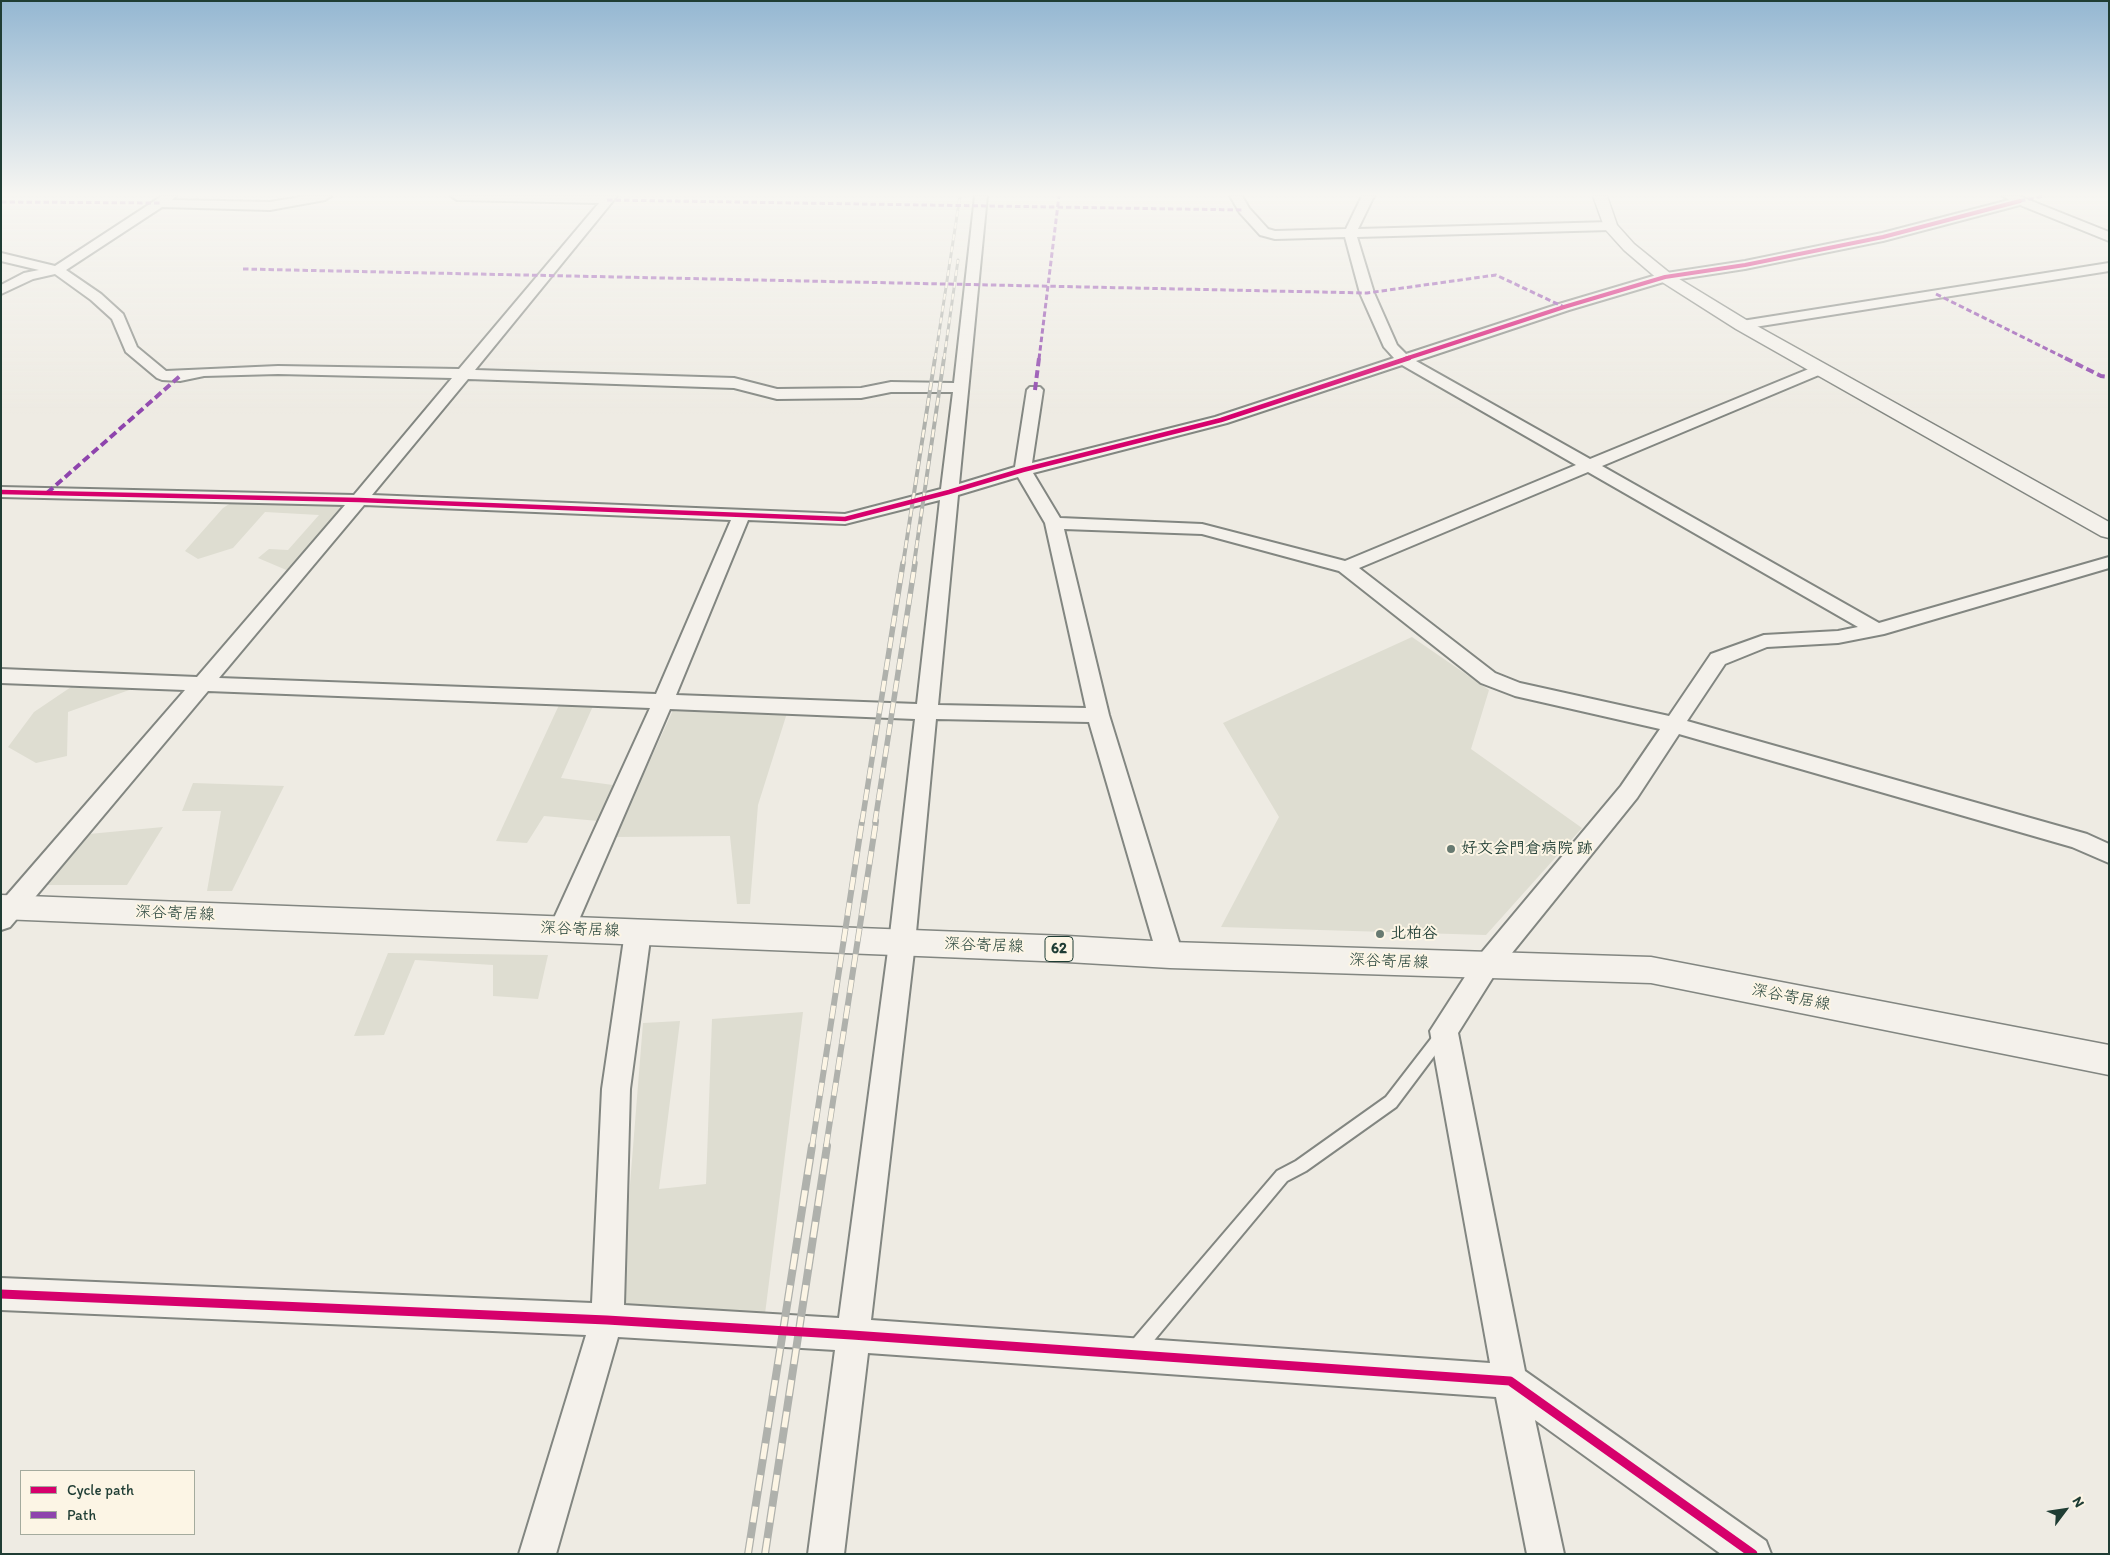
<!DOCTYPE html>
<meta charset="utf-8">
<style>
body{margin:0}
#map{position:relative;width:2110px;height:1555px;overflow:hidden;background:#eeebe3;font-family:Itim,sans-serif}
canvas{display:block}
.frame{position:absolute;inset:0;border:2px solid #1f3d34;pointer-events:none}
.legend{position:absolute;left:20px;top:1470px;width:175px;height:65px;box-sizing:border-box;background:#fcf5e5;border:1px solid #a4ab9e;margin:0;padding:6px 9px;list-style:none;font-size:15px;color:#1f3d34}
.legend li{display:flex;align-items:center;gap:10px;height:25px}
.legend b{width:25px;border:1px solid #a4ab9e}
.north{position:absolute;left:2040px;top:1485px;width:50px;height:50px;-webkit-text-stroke:4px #fcf5e5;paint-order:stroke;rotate:59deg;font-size:14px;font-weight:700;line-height:20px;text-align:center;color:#1f3d34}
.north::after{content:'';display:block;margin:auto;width:18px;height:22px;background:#1f3d34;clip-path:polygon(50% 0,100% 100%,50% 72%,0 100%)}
</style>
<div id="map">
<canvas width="2110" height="1555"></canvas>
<div class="frame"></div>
<ul class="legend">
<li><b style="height:6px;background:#d6006c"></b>Cycle path</li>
<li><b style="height:6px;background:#8e44ad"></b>Path</li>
</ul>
<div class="north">N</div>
</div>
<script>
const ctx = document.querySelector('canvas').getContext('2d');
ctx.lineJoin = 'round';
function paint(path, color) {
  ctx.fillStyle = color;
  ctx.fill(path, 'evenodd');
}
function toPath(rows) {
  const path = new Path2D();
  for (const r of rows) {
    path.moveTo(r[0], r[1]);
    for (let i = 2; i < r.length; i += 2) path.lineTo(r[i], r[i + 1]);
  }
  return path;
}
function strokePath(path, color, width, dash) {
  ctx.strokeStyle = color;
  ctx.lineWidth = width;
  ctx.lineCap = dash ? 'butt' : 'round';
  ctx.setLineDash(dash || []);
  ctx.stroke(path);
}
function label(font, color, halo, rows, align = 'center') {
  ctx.font = font + ' Itim,"Klee One",sans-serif';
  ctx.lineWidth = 4;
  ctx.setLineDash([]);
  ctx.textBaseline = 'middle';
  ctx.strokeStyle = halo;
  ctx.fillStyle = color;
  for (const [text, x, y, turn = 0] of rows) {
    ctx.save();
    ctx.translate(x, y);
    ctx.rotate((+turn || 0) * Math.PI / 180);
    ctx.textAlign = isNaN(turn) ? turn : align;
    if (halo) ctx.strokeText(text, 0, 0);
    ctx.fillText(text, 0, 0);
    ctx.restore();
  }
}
const green = toPath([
 [234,501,348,504,291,572,258,558,269,549,288,550,319,515,265,512,233,548,198,559,185,551,223,508],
 [1412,637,1489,690,1471,749,1582,828,1486,935,1221,927,1279,817,1223,723],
 [71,687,132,689,68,712,67,756,36,763,8,747,34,712],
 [559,705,593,706,561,778,613,785,598,821,544,816,527,843,496,841],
 [674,708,787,713,758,805,750,904,737,904,730,836,615,837],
 [193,783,284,786,232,891,207,891,221,811,182,811],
 [163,827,127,885,43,885,89,834],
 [388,953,548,955,538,999,493,996,493,965,415,960,384,1035,354,1036],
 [803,1012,765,1314,620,1309,643,1023,680,1021,659,1189,706,1184,712,1019]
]);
const lane = toPath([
 [1442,1029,1447,1031,1449,1035,1447,1039,1396,1107,1306,1171,1287,1181,1141,1356,1135,1358,1129,1356,1127,1350,1129,1344,1277,1171,1296,1161,1386,1097,1437,1031,1442,1029]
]);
const street = toPath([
 [162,196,176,196,172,200,270,202,306,196,331,196,325,200,270,210,162,207,66,270,101,294,123,314,137,347,166,371,278,366,459,369,599,203,457,200,451,196,617,196,475,370,734,378,777,389,861,388,891,382,954,383,975,196,987,196,959,484,1015,467,1027,390,1030,387,1040,387,1043,390,1032,463,1215,417,1394,358,1384,347,1360,293,1345,237,1275,239,1260,235,1240,213,1230,196,1242,196,1249,208,1268,229,1275,231,1346,229,1362,196,1374,196,1358,229,1610,222,1616,226,1610,230,1357,237,1374,293,1397,345,1406,354,1559,304,1660,274,1745,261,1882,233,2009,200,2003,196,2019,196,2109,232,2109,241,2020,205,1883,241,1745,269,1667,281,1569,310,1416,361,1590,459,1816,366,1826,366,1828,369,1826,372,1602,466,1879,623,2109,557,2109,568,1884,634,1838,643,1767,647,1725,664,1687,721,2087,834,2109,844,2109,863,2072,847,1679,734,1637,798,1495,974,1458,1033,1525,1371,1766,1541,1771,1554,1721,1554,1535,1420,1564,1554,1527,1554,1496,1397,868,1353,844,1554,808,1554,835,1350,618,1337,556,1554,519,1554,586,1335,1,1310,1,1278,592,1303,602,1089,625,932,629,925,638,922,647,925,651,932,630,1089,624,1305,839,1318,889,943,915,719,670,709,575,929,571,936,562,939,553,936,549,929,650,708,208,691,10,927,1,930,1,902,185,690,1,683,1,669,197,677,345,505,1,497,1,487,354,495,452,378,278,374,204,376,180,381,162,380,157,378,126,352,112,319,91,300,55,274,33,279,1,294,1,285,24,273,39,270,1,261,1,253,55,266,162,196],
 [1402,365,1576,465,1345,561,1202,524,1060,518,1033,473,1227,423,1402,365],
 [468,379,734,388,777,399,861,398,891,392,953,392,941,489,845,514,372,495,468,379],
 [1588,472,1858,627,1838,631,1764,635,1711,654,1669,716,1520,683,1495,673,1359,568,1588,472],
 [1018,477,1045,523,1086,708,938,705,958,495,1018,477],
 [940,500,917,704,676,695,748,520,845,524,940,500],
 [364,505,731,520,656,694,219,678,364,505],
 [1064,529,1202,534,1339,571,1481,683,1515,696,1660,729,1621,786,1477,958,1430,1031,1490,1363,871,1320,915,943,936,719,1089,722,1157,955,1161,963,1170,966,1179,963,1183,955,1109,715,1064,529],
 [2109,263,2109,271,1742,329,1737,328,1735,325,1737,322,1742,321,2109,263]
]);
const secondary = toPath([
 [1593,196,1607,196,1617,225,1634,244,1671,274,1748,321,2109,522,2109,538,2101,536,1736,329,1659,280,1624,250,1605,229,1593,196]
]);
const primary = toPath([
 [1,895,1067,936,1170,942,1651,957,2109,1045,2109,1075,1651,983,1170,968,1067,962,1,919,1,895]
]);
const railFar4 = toPath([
 [935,359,960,196],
 [944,359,958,260]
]);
const railFar3 = toPath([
 [903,564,935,358],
 [914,564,944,358]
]);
const railFar2 = toPath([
 [862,822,903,563],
 [875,822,915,563]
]);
const railFar1 = toPath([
 [812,1147,862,821],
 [826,1147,876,821]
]);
const rail = toPath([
 [748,1554,812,1146],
 [765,1554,827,1146]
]);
const quietFar1 = toPath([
 [607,200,1244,210],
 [2020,201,2043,196],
 [1,202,160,203],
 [243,269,1367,293,1496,275,1564,307],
 [1936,294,2067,359],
 [1039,359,1059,196]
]);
const quiet = toPath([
 [2065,358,2101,376,2109,377],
 [1035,390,1039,358],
 [47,493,180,376]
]);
const cyclewayFar2 = toPath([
 [1405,359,1564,307,1665,277,1745,265,1883,237,2020,201]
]);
const cyclewayFar1 = toPath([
 [1,492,359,500,845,519,949,492,1023,470,1221,420,1409,358]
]);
const cycleway = toPath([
 [1,1294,607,1320,852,1335,1510,1381,1753,1554]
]);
const markers = [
 [1451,849,5,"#677a71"],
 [1380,934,5,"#677a71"]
];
const shields = [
 [1059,949,28]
];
const shieldNames = [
 ["62",1059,949]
];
const poiNames = [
 ["好文会門倉病院 跡",1461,849],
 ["北柏谷",1390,934]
];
const streetNames = [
 ["深谷寄居線",175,914,2],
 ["深谷寄居線",580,930,2],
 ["深谷寄居線",984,946,2],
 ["深谷寄居線",1389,962,2],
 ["深谷寄居線",1791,998,11]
];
paint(green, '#deddd1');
strokePath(lane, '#828681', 4);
strokePath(street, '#828681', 4);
strokePath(secondary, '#828681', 3);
strokePath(primary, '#828681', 3);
paint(lane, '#f4f1eb');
paint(street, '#f4f1eb');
paint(secondary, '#f4f1eb');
paint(primary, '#f4f1eb');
strokePath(railFar4, '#afb1ac', 3);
strokePath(railFar3, '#afb1ac', 4);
strokePath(railFar2, '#afb1ac', 5.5);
strokePath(railFar1, '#afb1ac', 6);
strokePath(rail, '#afb1ac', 8);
strokePath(railFar4, '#fcf5e5', 2, [6]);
strokePath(railFar3, '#fcf5e5', 2.5, [8]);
strokePath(railFar2, '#fcf5e5', 4, [11]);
strokePath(railFar1, '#fcf5e5', 4.5, [13]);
strokePath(rail, '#fcf5e5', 5.5, [16]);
strokePath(quietFar1, '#8e44ad', 3, [5.5, 3]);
strokePath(quiet, '#8e44ad', 4, [8, 4]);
strokePath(cyclewayFar2, '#d6006c', 4);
strokePath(cyclewayFar1, '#d6006c', 4.5);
strokePath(cycleway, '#d6006c', 9);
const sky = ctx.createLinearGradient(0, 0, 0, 414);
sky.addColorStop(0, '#94b7d2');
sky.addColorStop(0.47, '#f7f6f2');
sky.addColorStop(1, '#f7f6f200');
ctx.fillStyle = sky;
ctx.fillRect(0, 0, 2110, 414);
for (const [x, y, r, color] of markers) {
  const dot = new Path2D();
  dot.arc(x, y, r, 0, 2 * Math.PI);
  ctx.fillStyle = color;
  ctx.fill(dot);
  strokePath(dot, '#fcf5e5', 2);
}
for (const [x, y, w] of shields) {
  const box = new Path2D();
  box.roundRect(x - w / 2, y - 12.5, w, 25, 4);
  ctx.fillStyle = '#fcf5e5';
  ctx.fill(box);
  strokePath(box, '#1f3d34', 1);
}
label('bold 15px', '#1f3d34', null, shieldNames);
label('bold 16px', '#1f3d34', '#fcf5e5', poiNames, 'left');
label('16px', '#1f3d34', '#fcf5e5', streetNames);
</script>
